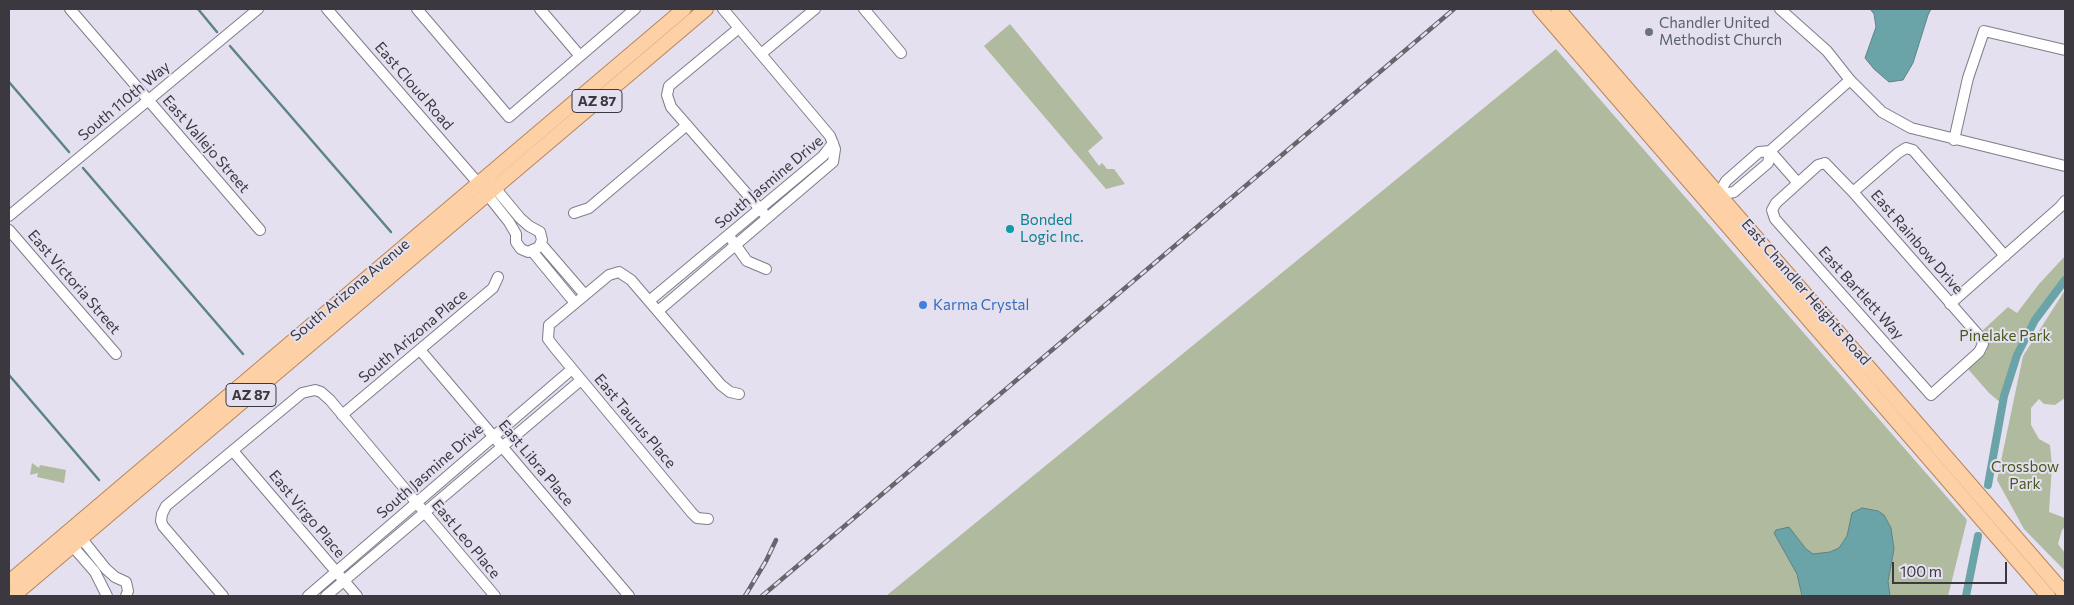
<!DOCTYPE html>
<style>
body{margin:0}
#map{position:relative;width:2074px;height:605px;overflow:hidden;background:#e5e0ef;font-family:Commissioner,sans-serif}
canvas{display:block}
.frame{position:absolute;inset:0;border:10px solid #3b393f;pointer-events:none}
.scale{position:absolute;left:1892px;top:562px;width:115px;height:22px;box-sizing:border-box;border:2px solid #3b393f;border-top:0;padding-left:6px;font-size:15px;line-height:18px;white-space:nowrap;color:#3b393f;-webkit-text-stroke:4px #e5e0ef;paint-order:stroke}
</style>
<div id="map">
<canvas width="2074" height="605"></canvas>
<div class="frame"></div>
<div class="scale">100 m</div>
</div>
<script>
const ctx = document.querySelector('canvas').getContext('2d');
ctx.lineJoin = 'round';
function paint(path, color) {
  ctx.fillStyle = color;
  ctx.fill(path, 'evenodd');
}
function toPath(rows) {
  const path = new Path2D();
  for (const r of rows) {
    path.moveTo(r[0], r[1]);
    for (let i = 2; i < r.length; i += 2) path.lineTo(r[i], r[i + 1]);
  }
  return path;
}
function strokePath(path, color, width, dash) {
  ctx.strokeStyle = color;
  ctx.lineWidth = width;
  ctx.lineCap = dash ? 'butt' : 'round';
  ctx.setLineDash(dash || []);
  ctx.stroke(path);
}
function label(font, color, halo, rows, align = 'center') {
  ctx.font = font + ' Commissioner,sans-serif';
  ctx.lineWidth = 4;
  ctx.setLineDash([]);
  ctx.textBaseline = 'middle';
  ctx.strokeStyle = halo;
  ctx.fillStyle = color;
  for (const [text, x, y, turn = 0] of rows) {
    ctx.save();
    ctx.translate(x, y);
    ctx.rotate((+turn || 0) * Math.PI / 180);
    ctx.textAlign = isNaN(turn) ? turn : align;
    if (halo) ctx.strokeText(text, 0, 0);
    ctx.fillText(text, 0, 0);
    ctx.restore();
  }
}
const green = toPath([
 [1010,24,1103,138,1088,151,1099,166,1102,163,1107,169,1114,169,1125,184,1106,189,984,46],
 [1556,49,1967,520,1948,596,886,596],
 [2065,256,2065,276,2036,315,2019,347,2006,382,2001,403,1989,393,1968,369,1987,351,1987,341,1982,331,2008,307,2017,313,2039,284],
 [2065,290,2065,398,2055,405,2044,404,2039,399,2031,408,2031,425,2039,439,2050,445,2052,465,2049,512,2065,518,2065,527,2062,530,2058,544,2065,553,2065,571,2024,529,1997,480,2023,356],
 [32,463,39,468,40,465,66,470,64,483,37,477,38,473,30,475]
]);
const water = toPath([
 [1870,9,1931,9,1928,15,1913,63,1903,80,1889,82,1874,69,1865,58,1876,27,1874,14,1870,9],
 [1862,508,1878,511,1884,515,1891,528,1894,549,1888,581,1890,596,1802,596,1797,574,1774,533,1776,530,1789,527,1806,549,1813,554,1830,552,1839,548,1847,536,1852,513,1862,508]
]);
const stream = toPath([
 [198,9,217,32],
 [230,46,391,232],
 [9,82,69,152],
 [83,168,243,354],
 [9,375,99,480]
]);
const canal = toPath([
 [1988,485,2004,396,2017,355,2035,320,2065,280],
 [1966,596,1978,536]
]);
const minor = toPath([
 [70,9,260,230],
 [327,9,478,183,509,222,516,234,516,242,521,249,528,252,539,247,542,240,540,232,529,226,520,218,486,177],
 [417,9,509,117,635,9],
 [540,9,580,56],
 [864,9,901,53],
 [1780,9,1827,51,1850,80,1882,112,1911,128,2065,166],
 [739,28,669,86,667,95,671,107,767,217],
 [761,54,815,9],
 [1954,140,1968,78,1984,31,2065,50],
 [1770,151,1798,183],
 [1825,163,1853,192,1980,337,1983,344,1979,352,1931,395,1775,219,1772,210,1776,203,1818,165,1825,163],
 [1853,192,1898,153,1906,148,1913,150,2005,256],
 [1718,195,1734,192,1768,163,1770,151],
 [1714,199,1718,195,1726,181,1759,152,1770,151,1850,80],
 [574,213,589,208,687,125],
 [9,216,258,9],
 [9,230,116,354],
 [732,240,747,261,766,269],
 [541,244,585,295],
 [532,251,575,303],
 [649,301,823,156,833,143],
 [1950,304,2060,207,2065,201],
 [658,311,833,162,835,149,830,136,723,9],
 [420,350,629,596],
 [342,415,493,288,498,277],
 [233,451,357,596],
 [708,519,697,518,692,513,554,347,548,339,549,325,609,275,619,272,631,280,721,385,730,392,739,394],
 [78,534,106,569,115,577,126,582,128,591,126,596],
 [69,542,95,572,107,596],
 [223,596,163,526,161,521,162,514,166,506,302,393,315,390,321,392,330,400,495,596],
 [308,596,572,369],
 [326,596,581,380]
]);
const major = toPath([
 [1540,9,2048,596],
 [1558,9,2065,594],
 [9,582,684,9],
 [13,596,706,9]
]);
const rail = toPath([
 [745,596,766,561,776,540],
 [762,596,1454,9]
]);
const markers = [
 [1649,32,5,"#6b7280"],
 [1010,229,5,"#0f9aa8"],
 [923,305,5,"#3f7fe0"]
];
const shields = [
 [597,101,50],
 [251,395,50]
];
const shieldNames = [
 ["AZ 87",597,101],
 ["AZ 87",251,395]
];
const worshipNames = [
 ["Chandler United",1659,23],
 ["Methodist Church",1659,40]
];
const streetNames = [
 ["East Cloud Road",414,86,49],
 ["South 110th Way",124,101,-40],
 ["East Vallejo Street",206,144,49],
 ["South Jasmine Drive",769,182,-40],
 ["East Rainbow Drive",1917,242,49],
 ["East Victoria Street",74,282,49],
 ["South Arizona Avenue",350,290,-40],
 ["East Chandler Heights Road",1806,292,49],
 ["East Bartlett Way",1861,293,48],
 ["South Arizona Place",413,336,-40],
 ["East Taurus Place",635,421,50],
 ["East Libra Place",536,463,50],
 ["South Jasmine Drive",430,471,-41],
 ["East Virgo Place",307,514,50],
 ["East Leo Place",466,539,50]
];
const cultureNames = [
 ["Bonded",1020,220],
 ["Logic Inc.",1020,237]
];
const shopNames = [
 ["Karma Crystal",933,305]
];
const parkNames = [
 ["Pinelake Park",2005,336],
 ["Crossbow",2025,467],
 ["Park",2025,484]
];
paint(green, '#afba9e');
paint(water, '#6aa4a8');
strokePath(water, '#5c8488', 1);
strokePath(stream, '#5c8488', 2.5);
strokePath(canal, '#6aa4a8', 8);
strokePath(minor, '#807c89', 12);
strokePath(major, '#b8865a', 16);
strokePath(minor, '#fff', 10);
strokePath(major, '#fdd0a5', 14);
strokePath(rail, '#68656d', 4.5);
strokePath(rail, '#e5e0ef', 2.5, [8]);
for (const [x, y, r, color] of markers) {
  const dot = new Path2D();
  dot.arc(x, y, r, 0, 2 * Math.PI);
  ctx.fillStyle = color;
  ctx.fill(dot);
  strokePath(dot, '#e5e0ef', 2);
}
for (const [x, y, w] of shields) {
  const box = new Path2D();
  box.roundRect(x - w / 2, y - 11.5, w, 23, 4);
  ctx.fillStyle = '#e5e0ef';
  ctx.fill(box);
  strokePath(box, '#3b393f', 1);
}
label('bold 14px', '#3b393f', null, shieldNames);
label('15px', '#5b616d', '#e5e0ef', worshipNames, 'left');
label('15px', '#3b393f', '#e5e0ef', streetNames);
label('15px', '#0d838f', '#e5e0ef', cultureNames, 'left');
label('15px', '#366cbe', '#e5e0ef', shopNames, 'left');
label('15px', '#465a1b', '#e5e0ef', parkNames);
</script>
